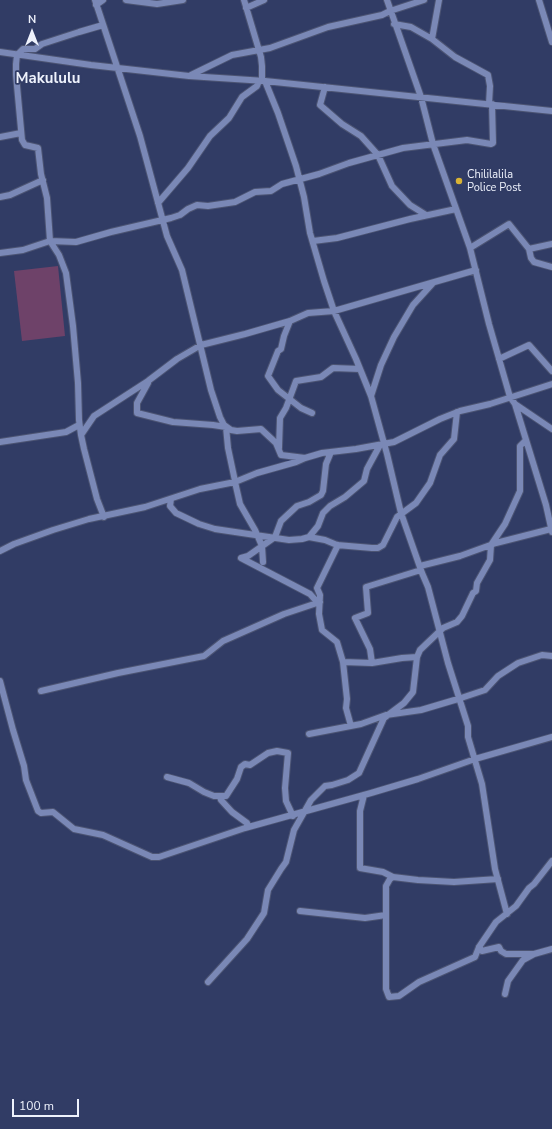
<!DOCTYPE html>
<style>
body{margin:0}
#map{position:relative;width:552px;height:1129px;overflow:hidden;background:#313c65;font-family:"Nunito Sans",sans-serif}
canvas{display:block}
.north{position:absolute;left:12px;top:12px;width:40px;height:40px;-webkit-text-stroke:3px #313c65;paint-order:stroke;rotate:0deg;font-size:11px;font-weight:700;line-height:16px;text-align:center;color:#eef2fc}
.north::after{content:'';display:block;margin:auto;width:14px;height:18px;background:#eef2fc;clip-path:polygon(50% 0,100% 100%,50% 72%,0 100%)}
.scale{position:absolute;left:12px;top:1099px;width:67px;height:18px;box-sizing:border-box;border:2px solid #eef2fc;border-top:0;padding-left:5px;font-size:12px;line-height:14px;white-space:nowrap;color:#eef2fc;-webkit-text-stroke:3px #313c65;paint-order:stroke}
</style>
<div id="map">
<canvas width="552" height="1129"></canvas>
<div class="north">N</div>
<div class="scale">100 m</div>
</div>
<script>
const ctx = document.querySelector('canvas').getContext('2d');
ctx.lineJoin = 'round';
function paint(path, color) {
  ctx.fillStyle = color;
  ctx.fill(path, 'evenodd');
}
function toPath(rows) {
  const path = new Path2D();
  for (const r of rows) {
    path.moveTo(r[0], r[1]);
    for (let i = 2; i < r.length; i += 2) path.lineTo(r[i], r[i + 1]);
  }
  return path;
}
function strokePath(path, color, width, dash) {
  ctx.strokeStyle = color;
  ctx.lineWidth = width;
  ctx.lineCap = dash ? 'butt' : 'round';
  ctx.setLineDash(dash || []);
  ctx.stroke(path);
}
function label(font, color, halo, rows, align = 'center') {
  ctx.font = font + ' "Nunito Sans",sans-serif';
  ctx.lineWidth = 3.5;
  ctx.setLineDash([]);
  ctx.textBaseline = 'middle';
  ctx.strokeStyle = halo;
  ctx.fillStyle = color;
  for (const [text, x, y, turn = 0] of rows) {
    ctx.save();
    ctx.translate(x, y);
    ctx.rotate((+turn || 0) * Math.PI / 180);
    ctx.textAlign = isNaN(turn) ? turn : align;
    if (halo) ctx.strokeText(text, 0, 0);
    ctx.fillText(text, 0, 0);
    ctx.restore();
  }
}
const green = toPath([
 [58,266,65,336,22,341,14,271]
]);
const minor = toPath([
 [95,0,140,136,167,236,182,270,211,390,220,417,224,425,231,430,237,431,261,429,276,443,281,455,305,458],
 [126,0,157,4,183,0],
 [244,0,261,57,262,66,262,81],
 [387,0,421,97,433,144,470,248,489,324,510,397,515,404,546,505,552,532],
 [439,0,432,39,455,57,488,75,490,86,489,104],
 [539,0,552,42],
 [96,5,103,0],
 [246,8,264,0],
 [394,24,411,27,432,39],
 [0,52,91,65,189,76,265,81,552,111],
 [191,75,232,55,270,48,328,27,382,15,390,11,424,0],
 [265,81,278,113,296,166,304,197,310,233,324,281,334,311,356,359,371,396,387,454,401,513,422,573,428,587,448,663,468,726,468,737,482,784,495,869,507,914],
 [325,87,320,105,342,124,361,136,378,155,392,186,410,205,426,215],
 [0,137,21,133],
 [0,197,10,195,43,180],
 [158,203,188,168,210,136,229,118,242,97,257,86,259,81],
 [313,241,337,238,410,219,456,209],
 [470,248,509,224,529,249,531,258,534,262,552,267],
 [529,249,552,244],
 [0,253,23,250,50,241,76,242,111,232,171,218,180,215,188,209,197,205,208,206,235,202,255,192,271,191,282,184,319,174,349,163,403,148,467,140,491,144,493,143,492,104],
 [290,321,284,336,281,349,278,351,268,376,278,390,301,408,312,413],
 [499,359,529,345,552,371],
 [148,383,137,403,137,413,173,422,213,425,226,427,228,448,235,481],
 [371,396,381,365,394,337,413,305,433,283],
 [515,404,552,429],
 [81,435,79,420,78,383,73,326,66,273,59,255,50,241,47,198,41,174,38,148,25,145,22,140,16,75,16,64,17,55,23,49,35,49,42,44,79,32,103,25],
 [0,442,66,432,79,425],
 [279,448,280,418,286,408,296,381,321,377,333,368,360,369],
 [235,482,240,504,255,530,262,546,263,562],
 [171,499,170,506,176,513,199,524,215,529,289,540,302,539,309,537,318,526,323,513,330,506,345,497,364,481,367,469,380,445],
 [104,517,97,499,84,449,81,435,94,416,148,381,177,359,201,345,245,334,290,321,308,313,334,311,476,270],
 [309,537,325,540,337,545,372,548,378,548,383,545,397,517,416,503,430,483,440,455,454,439,457,412],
 [338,545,317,588,320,595,319,614,322,630,337,642,343,662,347,699,346,708,351,726],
 [0,551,14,544,53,530,89,519,145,507,200,489,235,482,257,473,296,462,305,458,322,453,356,449,394,442,440,419,460,411,490,404,552,384],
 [420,566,460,556,496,543,551,529],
 [318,603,310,594,241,558,248,556,275,537,281,521,297,506,309,502,321,495,323,491,326,464,331,452],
 [343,662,372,663,402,658,417,657],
 [372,663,370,649,355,618,368,613,366,587,421,570],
 [0,681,13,730,24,766,26,780,38,811,41,813,53,812,74,829,103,835,152,857,159,857,245,828,371,793,418,779,475,759,552,737],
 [41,691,118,673,204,656,223,641,284,614,320,602],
 [309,734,361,724,386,715,421,710,458,699,485,690,498,676,518,663,542,655,552,656],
 [167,777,189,783,204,792,214,796,226,796,237,779,241,767,245,764,250,765,268,753,277,751,288,753,285,788,286,801,293,816],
 [364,795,360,811,360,868,383,872,393,877,418,880,454,882,498,879],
 [220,797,221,800,232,812,247,823,248,827],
 [393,877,390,879,386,886,386,989,389,997,399,996,419,982,475,957,479,947,496,922,516,906,529,888,534,884,552,861],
 [300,911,365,918,386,915],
 [479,947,482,951,499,947,501,951,506,954,533,954],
 [208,982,247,939,264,913,268,890,281,869,286,862,294,830,311,800,325,786,332,785,348,780,359,773,384,718,404,703,413,692,417,657,420,650,443,628,457,622,462,616,473,593,476,591,477,583,490,560,491,545,505,524,520,491,520,446,526,440],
 [505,994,508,981,523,960,534,954,552,949]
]);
const markers = [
 [459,181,4,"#d9b334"]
];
const poiNames = [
 ["Chililalila",467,175],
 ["Police Post",467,188]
];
const districtNames = [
 ["Makululu",48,79]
];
paint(green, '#6e4269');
strokePath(minor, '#4c5473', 8);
strokePath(minor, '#7a88b6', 6);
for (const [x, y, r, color] of markers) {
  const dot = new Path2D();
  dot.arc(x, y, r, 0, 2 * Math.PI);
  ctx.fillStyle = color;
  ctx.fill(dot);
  strokePath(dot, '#313c65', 1.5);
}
label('11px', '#eef2fc', '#313c65', poiNames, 'left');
label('bold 15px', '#eef2fc', '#313c65', districtNames);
</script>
